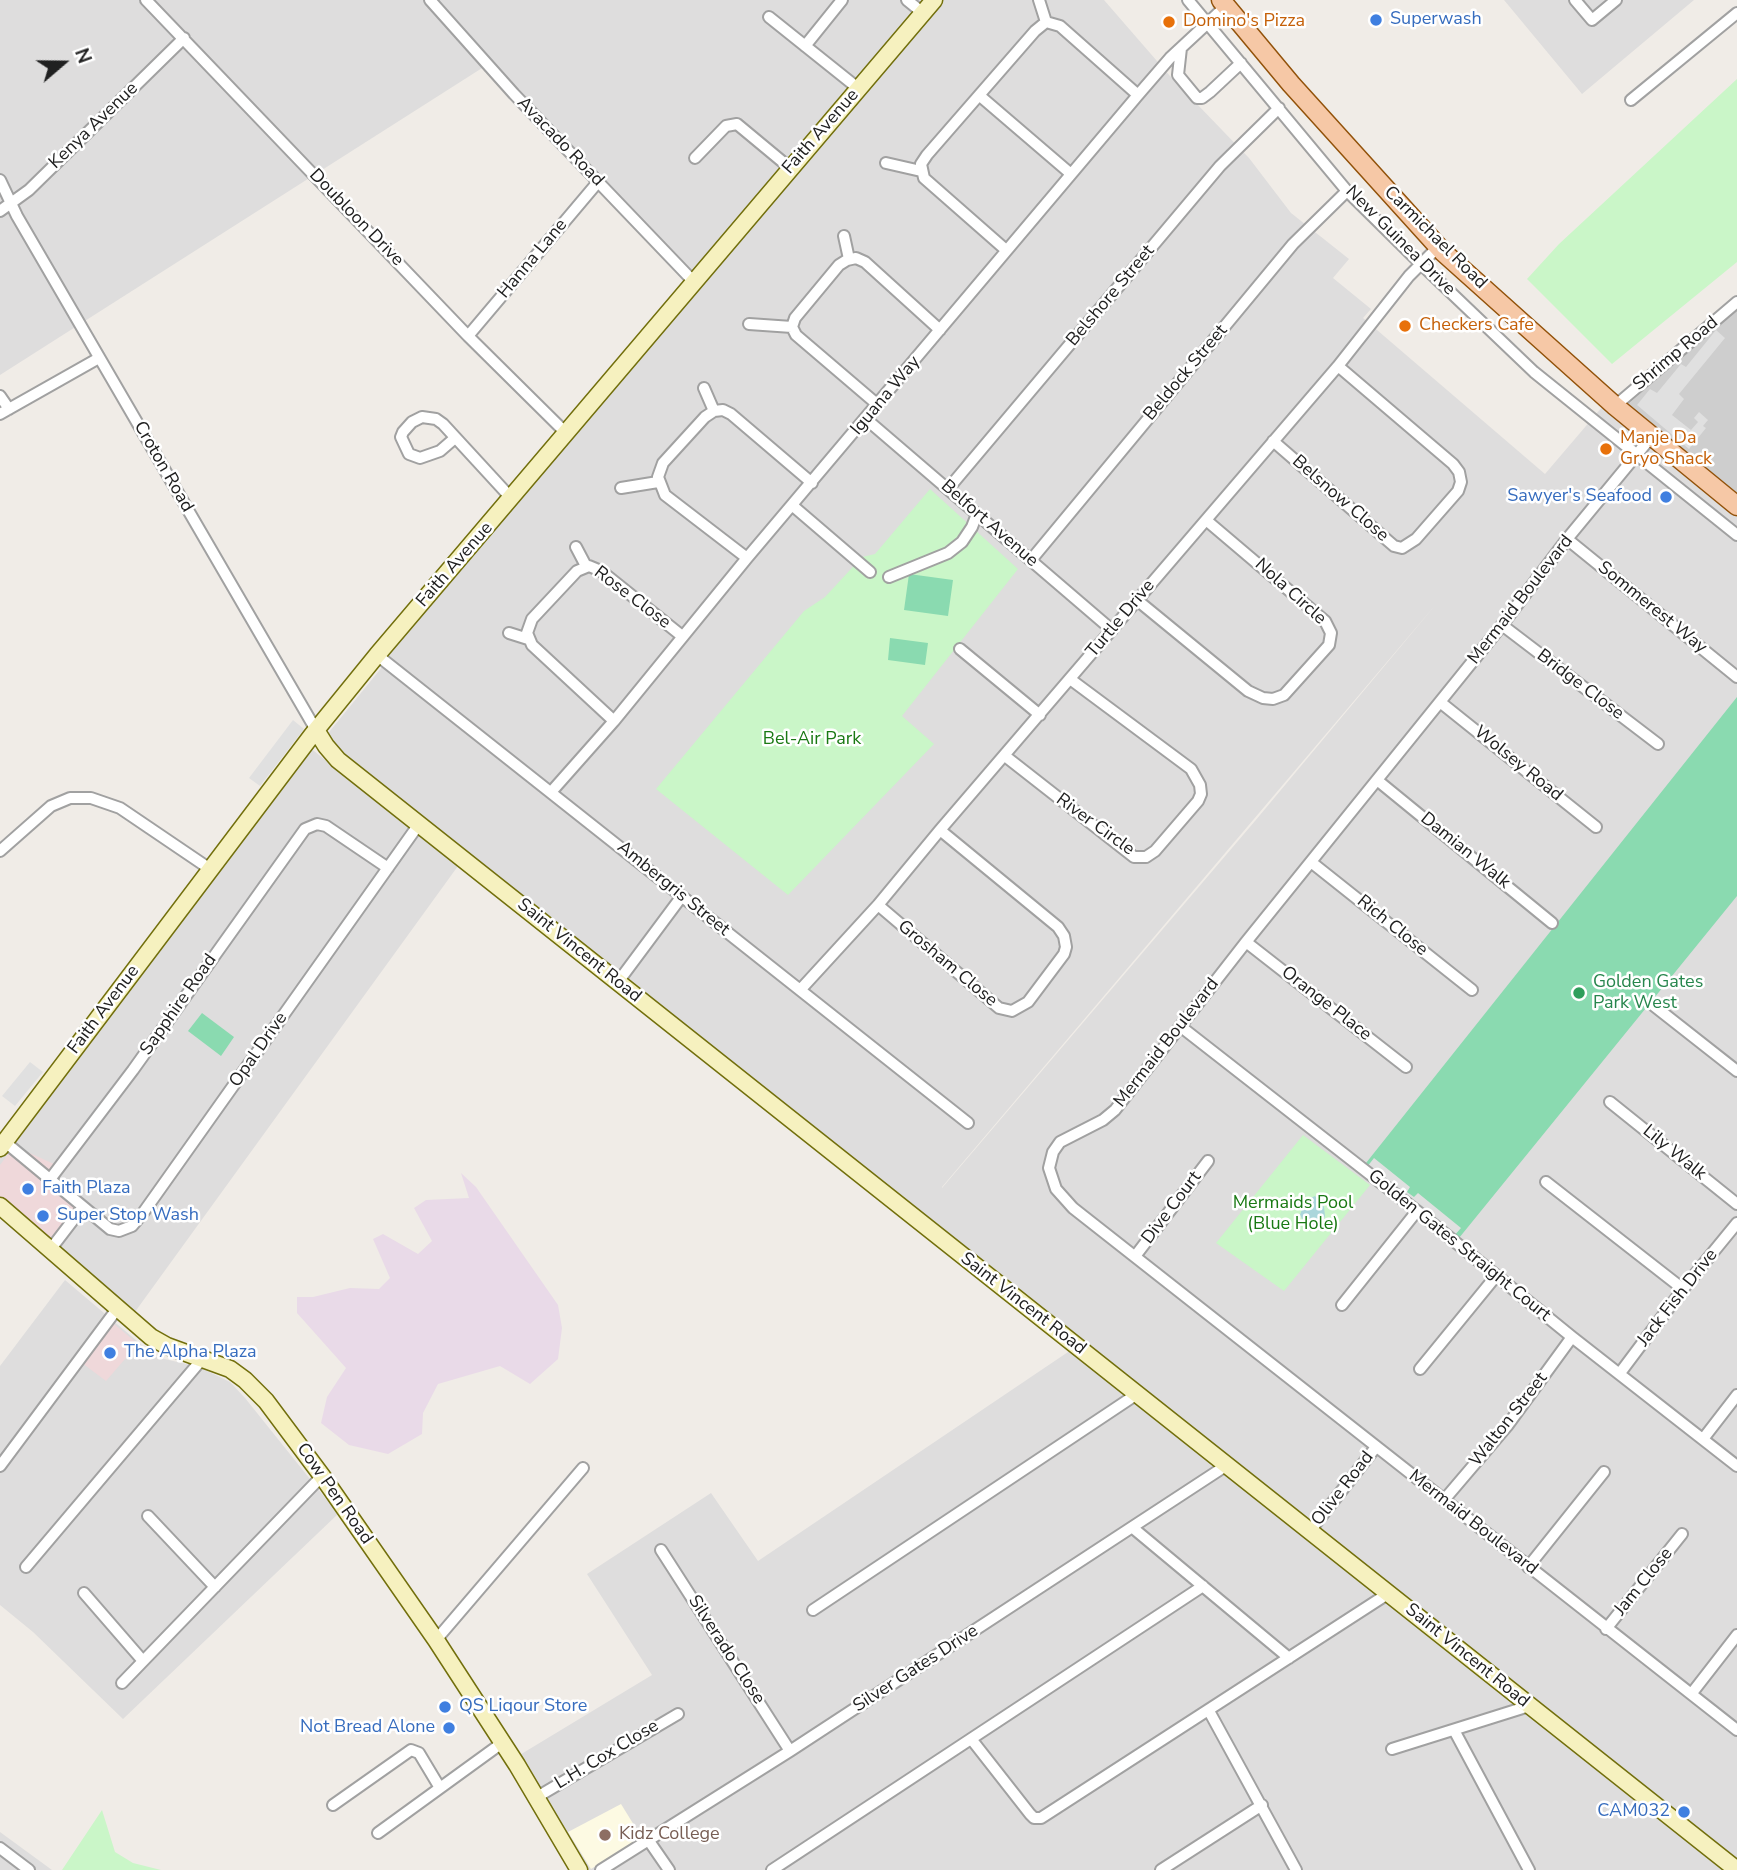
<!DOCTYPE html>
<style>
body{margin:0}
#map{position:relative;width:1737px;height:1870px;overflow:hidden;background:#f0ece7;font-family:"Nunito Sans",sans-serif}
canvas{display:block}
.north{position:absolute;left:28px;top:28px;width:70px;height:70px;-webkit-text-stroke:5px #fff;paint-order:stroke;rotate:70deg;font-size:19px;font-weight:700;line-height:28px;text-align:center;color:#202020}
.north::after{content:'';display:block;margin:auto;width:24px;height:32px;background:#202020;clip-path:polygon(50% 0,100% 100%,50% 72%,0 100%)}
</style>
<div id="map">
<canvas width="1737" height="1870"></canvas>
<div class="north">N</div>
</div>
<script>
const ctx = document.querySelector('canvas').getContext('2d');
ctx.lineJoin = 'round';
function paint(path, color) {
  ctx.fillStyle = color;
  ctx.fill(path, 'evenodd');
}
function toPath(rows) {
  const path = new Path2D();
  for (const r of rows) {
    path.moveTo(r[0], r[1]);
    for (let i = 2; i < r.length; i += 2) path.lineTo(r[i], r[i + 1]);
  }
  return path;
}
function strokePath(path, color, width, dash) {
  ctx.strokeStyle = color;
  ctx.lineWidth = width;
  ctx.lineCap = dash ? 'butt' : 'round';
  ctx.setLineDash(dash || []);
  ctx.stroke(path);
}
function label(font, color, halo, rows, align = 'center') {
  ctx.font = font + ' "Nunito Sans",sans-serif';
  ctx.lineWidth = 5;
  ctx.setLineDash([]);
  ctx.textBaseline = 'middle';
  ctx.strokeStyle = halo;
  ctx.fillStyle = color;
  for (const [text, x, y, turn = 0] of rows) {
    ctx.save();
    ctx.translate(x, y);
    ctx.rotate((+turn || 0) * Math.PI / 180);
    ctx.textAlign = isNaN(turn) ? turn : align;
    if (halo) ctx.strokeText(text, 0, 0);
    ctx.fillText(text, 0, 0);
    ctx.restore();
  }
}
const residential = toPath([
 [0,0,1104,0,1170,76,1249,158,1291,213,1349,259,1333,278,1371,309,1363,318,1545,474,1603,406,1737,517,1737,1859,921,1213,321,742,387,661,377,653,692,277,490,63,0,375],
 [1437,603,1255,821,942,1188,942,1187],
 [1504,0,1694,0,1582,94],
 [309,747,458,866,132,1316,0,1201,0,1156],
 [65,1280,156,1357,199,1367,230,1382,245,1398,338,1514,123,1719,33,1632,0,1605,0,1366],
 [1071,1350,1725,1870,587,1870,518,1756,652,1675,587,1574,711,1493,758,1561],
 [0,1832,52,1870,0,1870]
]);
const commercial = toPath([
 [14,1146,54,1164,45,1178,76,1206,48,1242,0,1199,0,1165],
 [113,1323,138,1344,106,1381,82,1363]
]);
const industrial = toPath([
 [461,1173,476,1187,558,1305,562,1328,558,1359,530,1384,500,1366,438,1384,423,1413,422,1434,388,1454,349,1445,321,1423,327,1397,346,1368,297,1313,297,1297,313,1297,350,1288,379,1289,390,1278,373,1239,383,1234,418,1254,432,1241,414,1208,426,1200,469,1198]
]);
const education = toPath([
 [621,1804,642,1838,591,1869,568,1832]
]);
const religious = toPath([
 [1737,310,1737,496,1627,405]
]);
const park = toPath([
 [1737,79,1737,262,1612,364,1527,279,1559,244],
 [930,489,1018,569,902,716,934,744,788,895,656,789,804,611,825,597,862,557,875,554],
 [1303,1135,1370,1185,1284,1291,1216,1243],
 [102,1810,115,1852,133,1863,161,1870,62,1870]
]);
const pitch = toPath([
 [909,574,953,580,948,616,904,610],
 [890,638,928,643,925,665,888,660],
 [1737,697,1737,896,1459,1238,1366,1163],
 [202,1013,234,1037,221,1056,188,1031]
]);
const parking = toPath([
 [1716,330,1725,338,1679,394,1684,399,1672,415,1691,430,1698,422,1694,418,1699,412,1708,420,1703,426,1706,428,1689,449,1637,405,1650,389,1657,393,1681,364,1686,367],
 [293,720,304,729,260,786,249,778],
 [30,1062,43,1072,15,1106,2,1096],
 [1374,1158,1410,1187,1407,1192,1414,1197,1418,1193,1461,1228,1453,1237,1367,1167]
]);
const water = toPath([
 [1315,1196,1324,1207,1325,1216,1321,1225,1314,1229,1307,1227,1300,1215,1305,1201]
]);
const street = toPath([
 [146,0,468,336,567,434],
 [430,0,514,94,694,282],
 [907,0,923,13],
 [1039,0,1046,22],
 [1188,0,1347,191,1421,264,1534,372,1737,535],
 [1575,0,1592,20,1616,0],
 [769,17,859,89],
 [805,46,842,0],
 [1181,48,1178,75,1197,98,1202,98,1210,92,1241,63],
 [980,96,1071,174],
 [1631,100,1737,13],
 [695,158,726,126,737,124,790,168],
 [886,163,921,171],
 [0,180,17,216,316,730],
 [0,211,29,190,184,38],
 [844,236,849,259],
 [1006,250,924,178,921,164,927,155,1035,31,1046,22,1060,26,1138,95],
 [749,324,792,327],
 [468,336,598,182],
 [704,388,714,411],
 [0,396,9,409],
 [878,405,796,335,792,327,795,318,839,265,847,260,856,258,865,262,940,330],
 [1615,406,1737,302],
 [0,414,99,358],
 [866,419,1112,630],
 [1652,436,1567,539,1502,625,1246,942,1115,1110,1103,1120,1060,1142,1053,1152,1049,1168,1056,1189,1073,1208,1737,1730],
 [455,438,440,451,420,458,409,454,401,437,403,432,412,422,422,417,436,419,443,424,512,499],
 [1273,441,1394,546,1402,548,1416,539,1458,491,1461,482,1459,472,1453,464,1338,366],
 [621,488,658,482],
 [948,489,1220,166,1279,108],
 [793,506,870,572],
 [1567,539,1737,677],
 [576,547,586,566],
 [747,558,665,495,658,477,663,463,705,417,714,411,723,410,731,414,812,483],
 [1031,560,1293,244,1347,191],
 [889,577,948,553,962,542,972,527,977,514],
 [1137,600,1248,691,1263,698,1273,699,1284,695,1329,645,1331,633,1325,621,1206,520],
 [1502,625,1658,744],
 [509,633,528,639],
 [960,649,1040,715],
 [377,655,968,1123],
 [1440,702,1596,827],
 [614,721,532,645,527,633,532,619,577,571,589,566,601,571,682,636],
 [1005,756,1134,857,1146,857,1155,851,1198,801,1201,794,1200,785,1191,769,1070,679],
 [1377,780,1552,923],
 [552,791,614,721,747,558,1138,95,1170,58,1226,6],
 [0,851,51,806,70,798,91,798,120,808,210,869],
 [1311,862,1472,990],
 [878,905,999,1008,1012,1011,1028,1002,1064,954,1066,947,1064,936,1058,927,940,830],
 [1246,942,1406,1067],
 [618,982,682,896],
 [801,989,878,905,940,830,1338,366,1409,276,1438,247],
 [1653,1005,1737,1071],
 [1180,1026,1417,1211,1572,1337,1737,1466],
 [1610,1102,1737,1204],
 [5,1142,110,1229,119,1231,132,1226,143,1213,419,824],
 [51,1178,133,1070,305,829,317,824,326,826,388,868],
 [1546,1182,1683,1289],
 [50,1250,83,1207],
 [1136,1255,1208,1161],
 [1342,1305,1417,1211],
 [1420,1369,1496,1276],
 [1620,1373,1683,1289,1737,1223],
 [1703,1439,1737,1395],
 [0,1466,117,1309],
 [1444,1500,1507,1426,1572,1337],
 [148,1516,215,1587],
 [1133,1528,1289,1658],
 [1310,1531,1376,1447],
 [661,1550,790,1751],
 [26,1567,203,1358],
 [1528,1567,1604,1472],
 [84,1593,143,1661],
 [813,1610,1137,1394],
 [1606,1629,1682,1534],
 [436,1640,583,1468],
 [122,1683,322,1476],
 [1692,1693,1737,1635],
 [1209,1711,1296,1870],
 [1454,1730,1529,1870],
 [972,1740,1030,1814,1034,1818,1041,1818,1389,1593],
 [1392,1749,1529,1706],
 [537,1797,678,1714],
 [333,1805,411,1750,419,1753,440,1788],
 [378,1833,502,1743],
 [649,1841,669,1870],
 [0,1848,29,1870],
 [601,1870,790,1751,1227,1465],
 [772,1870,1203,1586],
 [1161,1870,1262,1805]
]);
const secondary = toPath([
 [316,730,326,746,338,760,1737,1870],
 [0,1148,312,735,377,655,934,0],
 [0,1206,151,1337,167,1346,230,1369,245,1380,266,1401,322,1476,436,1640,517,1765,579,1870]
]);
const primary = toPath([
 [1221,0,1291,84,1443,252,1615,406,1737,506]
]);
const markers = [
 [1376,20,7,"#3f7fe0"],
 [1169,22,7,"#e8710a"],
 [1405,326,7,"#e8710a"],
 [1606,449,7,"#e8710a"],
 [1666,497,7,"#3f7fe0"],
 [1579,993,7,"#2e9e5b"],
 [28,1189,7,"#3f7fe0"],
 [43,1216,7,"#3f7fe0"],
 [110,1353,7,"#3f7fe0"],
 [445,1707,7,"#3f7fe0"],
 [449,1728,7,"#3f7fe0"],
 [1684,1812,7,"#3f7fe0"],
 [605,1835,7,"#8d6e63"]
];
const shopNames = [
 ["Superwash",1390,20],
 ["Sawyer's Seafood",1652,497,"right"],
 ["Faith Plaza",42,1189],
 ["Super Stop Wash",57,1216],
 ["The Alpha Plaza",124,1353],
 ["QS Liqour Store",459,1707],
 ["Not Bread Alone",435,1728,"right"],
 ["CAM032",1670,1812,"right"]
];
const foodNames = [
 ["Domino's Pizza",1183,22],
 ["Checkers Cafe",1419,326],
 ["Manje Da",1620,439],
 ["Gryo Shack",1620,460]
];
const streetNames = [
 ["Kenya Avenue",94,126,-44],
 ["Faith Avenue",821,132,-49],
 ["Avacado Road",560,142,46],
 ["Doubloon Drive",356,218,46],
 ["Carmichael Road",1435,238,45],
 ["New Guinea Drive",1400,241,45],
 ["Hanna Lane",533,259,-50],
 ["Belshore Street",1111,296,-50],
 ["Shrimp Road",1676,354,-40],
 ["Beldock Street",1186,373,-50],
 ["Iguana Way",886,396,-50],
 ["Croton Road",163,467,60],
 ["Belsnow Close",1340,499,41],
 ["Belfort Avenue",989,524,41],
 ["Faith Avenue",455,565,-49],
 ["Nola Circle",1290,592,42],
 ["Rose Close",632,598,37],
 ["Mermaid Boulevard",1521,600,-52],
 ["Sommerest Way",1652,608,39],
 ["Turtle Drive",1121,619,-50],
 ["Bridge Close",1580,685,37],
 ["Wolsey Road",1518,764,39],
 ["River Circle",1095,825,36],
 ["Damian Walk",1465,851,39],
 ["Ambergris Street",673,889,39],
 ["Rich Close",1392,926,39],
 ["Saint Vincent Road",579,951,39],
 ["Grosham Close",947,964,40],
 ["Orange Place",1326,1004,38],
 ["Sapphire Road",179,1005,-55],
 ["Faith Avenue",104,1010,-53],
 ["Mermaid Boulevard",1167,1043,-52],
 ["Opal Drive",259,1050,-55],
 ["Lily Walk",1674,1153,39],
 ["Dive Court",1172,1208,-53],
 ["Golden Gates Straight Court",1459,1246,39],
 ["Jack Fish Drive",1678,1298,-52],
 ["Saint Vincent Road",1023,1304,38],
 ["Walton Street",1509,1420,-52],
 ["Olive Road",1343,1489,-52],
 ["Cow Pen Road",334,1494,55],
 ["Mermaid Boulevard",1473,1523,38],
 ["Jam Close",1644,1582,-51],
 ["Silverado Close",726,1650,57],
 ["Saint Vincent Road",1467,1656,39],
 ["Silver Gates Drive",916,1669,-33],
 ["L.H. Cox Close",607,1755,-31]
];
const parkNames = [
 ["Bel-Air Park",812,740],
 ["Mermaids Pool",1293,1204],
 ["(Blue Hole)",1293,1225]
];
const leisureNames = [
 ["Golden Gates",1593,983],
 ["Park West",1593,1004]
];
const educationNames = [
 ["Kidz College",619,1835]
];
paint(residential, '#dedddd');
paint(commercial, '#efd8da');
paint(industrial, '#e9dae8');
paint(education, '#fdfae3');
paint(religious, '#cecece');
paint(park, '#caf6c8');
paint(pitch, '#8adab0');
paint(parking, '#e0e0e0');
paint(water, '#abd6db');
strokePath(street, '#a1a1a1', 14);
strokePath(secondary, '#726f0c', 19);
strokePath(primary, '#92520a', 21);
strokePath(street, '#fff', 10);
strokePath(secondary, '#f6f1bf', 16);
strokePath(primary, '#f6c8a6', 18);
for (const [x, y, r, color] of markers) {
  const dot = new Path2D();
  dot.arc(x, y, r, 0, 2 * Math.PI);
  ctx.fillStyle = color;
  ctx.fill(dot);
  strokePath(dot, '#fff', 2.5);
}
label('18px', '#366cbe', '#fff', shopNames, 'left');
label('18px', '#c56008', '#fff', foodNames, 'left');
label('18px', '#202020', '#fff', streetNames);
label('18px', '#197913', '#fff', parkNames);
label('18px', '#27864d', '#fff', leisureNames, 'left');
label('18px', '#785e54', '#fff', educationNames, 'left');
</script>
